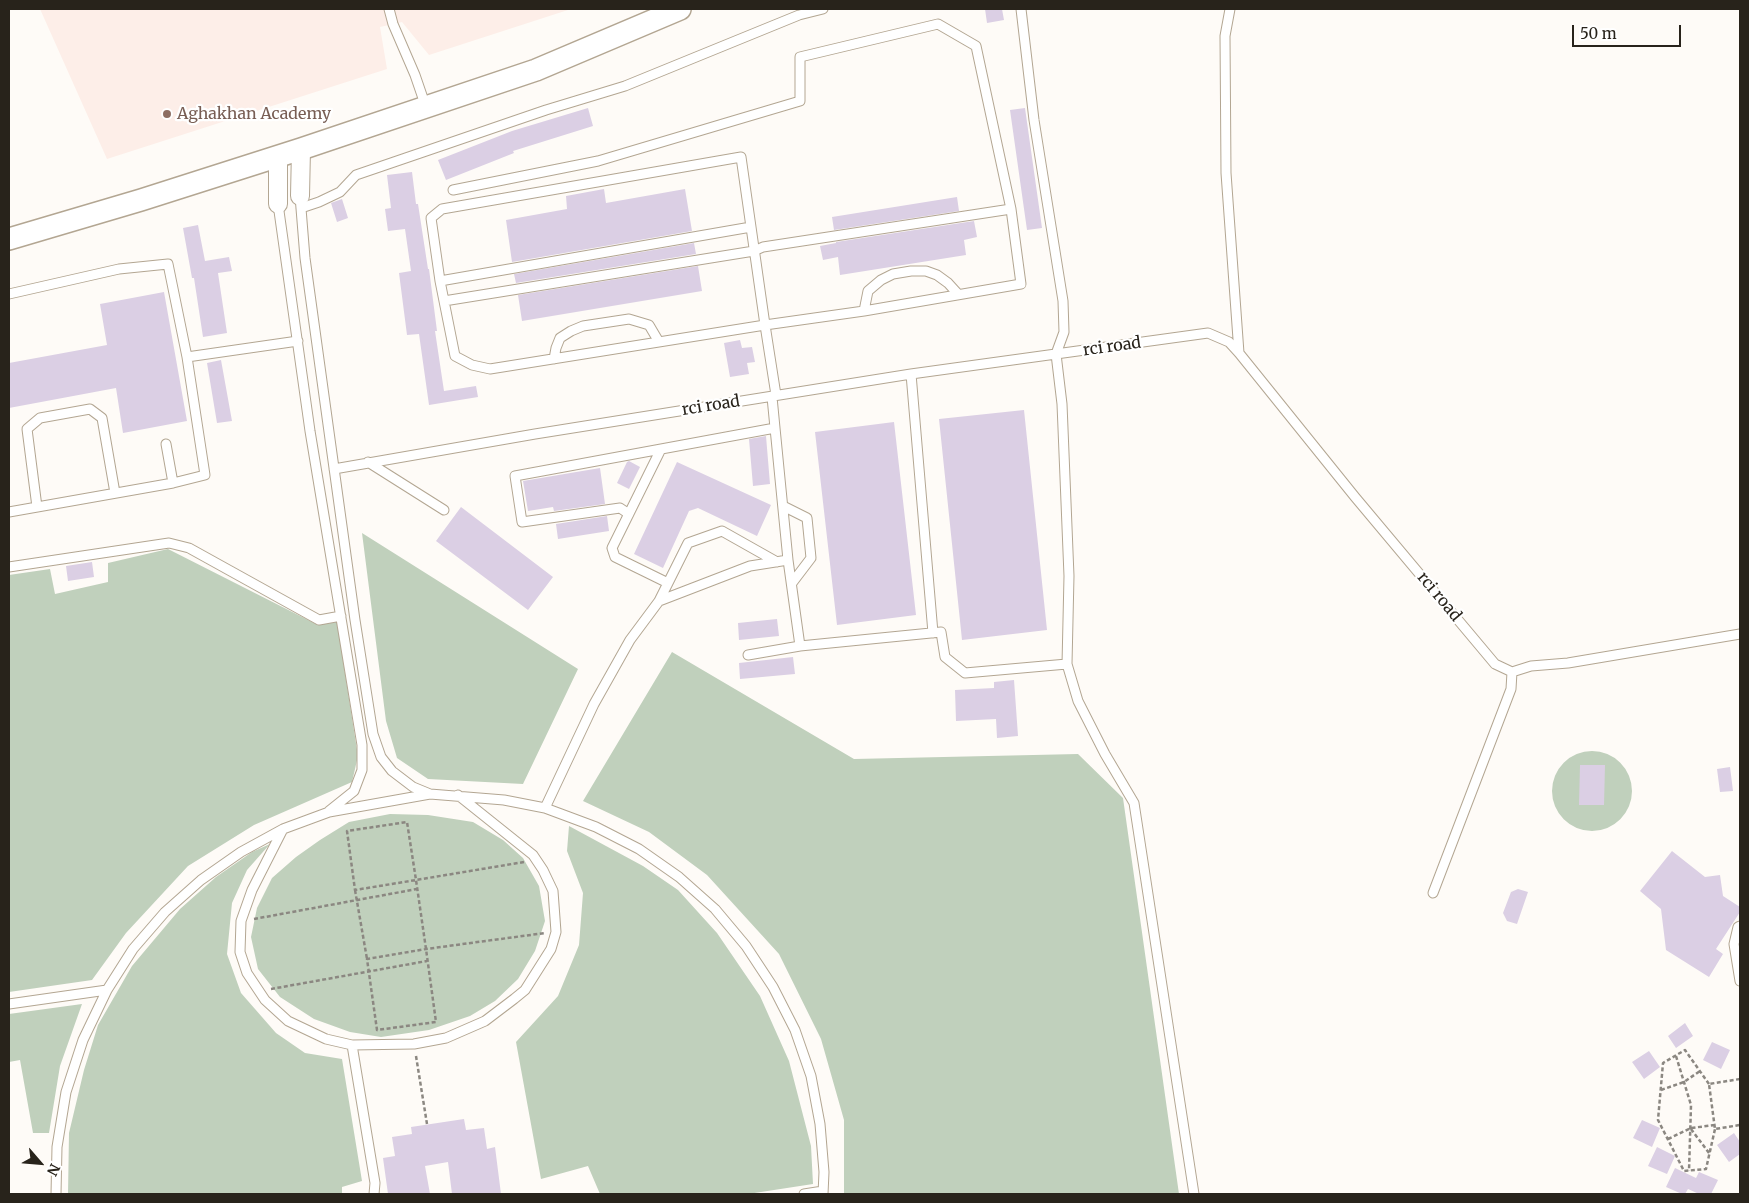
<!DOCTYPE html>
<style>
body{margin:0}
#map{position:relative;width:1749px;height:1203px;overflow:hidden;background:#fefbf7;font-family:Merriweather,serif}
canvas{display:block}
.frame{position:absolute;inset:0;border:10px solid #28231b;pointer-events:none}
.north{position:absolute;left:15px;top:1138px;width:50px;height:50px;-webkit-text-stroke:4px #fff;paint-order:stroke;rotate:117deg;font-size:14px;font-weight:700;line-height:20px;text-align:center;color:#28231b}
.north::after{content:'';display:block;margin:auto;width:18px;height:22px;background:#28231b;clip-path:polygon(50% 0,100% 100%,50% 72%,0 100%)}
.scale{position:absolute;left:1572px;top:25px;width:109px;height:22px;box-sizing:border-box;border:2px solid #28231b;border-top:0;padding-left:6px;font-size:15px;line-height:18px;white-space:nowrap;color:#28231b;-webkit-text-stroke:4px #fff;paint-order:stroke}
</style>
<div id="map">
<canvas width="1749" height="1203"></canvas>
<div class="frame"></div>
<div class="north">N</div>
<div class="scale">50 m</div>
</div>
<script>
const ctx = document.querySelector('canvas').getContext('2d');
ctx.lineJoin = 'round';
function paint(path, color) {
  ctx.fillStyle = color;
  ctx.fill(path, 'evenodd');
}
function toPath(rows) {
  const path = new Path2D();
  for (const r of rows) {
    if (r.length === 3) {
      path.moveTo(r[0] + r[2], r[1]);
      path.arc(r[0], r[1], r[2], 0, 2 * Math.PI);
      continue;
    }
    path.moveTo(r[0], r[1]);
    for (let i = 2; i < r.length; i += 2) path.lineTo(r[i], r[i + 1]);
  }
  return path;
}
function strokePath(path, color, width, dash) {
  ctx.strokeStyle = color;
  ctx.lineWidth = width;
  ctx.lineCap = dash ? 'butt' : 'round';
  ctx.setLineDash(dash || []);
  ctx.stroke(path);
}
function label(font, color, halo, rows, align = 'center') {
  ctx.font = font + ' Merriweather,serif';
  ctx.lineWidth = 4.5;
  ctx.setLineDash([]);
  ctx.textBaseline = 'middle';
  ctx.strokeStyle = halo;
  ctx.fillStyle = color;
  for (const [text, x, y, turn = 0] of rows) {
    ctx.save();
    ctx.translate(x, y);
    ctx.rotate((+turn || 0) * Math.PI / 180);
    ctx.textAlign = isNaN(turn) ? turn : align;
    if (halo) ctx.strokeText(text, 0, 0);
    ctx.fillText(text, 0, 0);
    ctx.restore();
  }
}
const education = toPath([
 [40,9,571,9,429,55,402,22,380,27,387,69,107,159]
]);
const green = toPath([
 [362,533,578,669,523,784,428,779,397,758,386,721],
 [168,549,318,625,337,622,358,756,352,782,254,825,188,866,126,933,92,980,9,992,9,575,50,569,55,594,108,582,108,563],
 [672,652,854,759,1078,754,1123,798,1179,1194,844,1194,844,1120,821,1039,779,954,707,875,649,832,583,801],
 [1592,791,40],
 [390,814,428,815,473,822,503,840,523,858,539,886,545,921,535,951,518,979,495,1001,470,1016,429,1030,381,1037,350,1032,314,1019,280,997,258,969,251,937,257,908,272,878,296,857,320,840,349,822],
 [569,826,643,866,678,890,717,933,760,996,789,1061,811,1146,813,1184,748,1194,600,1194,588,1166,541,1179,516,1042,558,996,579,945,583,893,567,851],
 [270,844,247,870,232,903,227,954,241,993,276,1033,305,1053,342,1059,362,1181,342,1187,342,1194,68,1194,69,1133,84,1070,98,1025,132,966,180,909,216,877,252,852],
 [82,1004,60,1066,49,1133,33,1133,20,1060,9,1062,9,1014]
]);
const building = toPath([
 [985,9,1002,9,1004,20,987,23],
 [588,108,593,126,513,151,514,153,446,180,438,160,512,131],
 [1025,108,1042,228,1027,230,1010,110],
 [412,172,416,204,418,204,428,269,429,269,437,331,435,331,444,391,476,386,478,397,429,405,419,334,407,335,399,273,411,271,405,229,388,231,385,209,391,208,387,175],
 [604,189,606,203,685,189,692,231,512,262,506,220,567,209,566,196],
 [957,197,959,211,834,230,832,217],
 [342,199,348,218,337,222,331,203],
 [974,221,977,237,964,240,966,255,840,275,838,257,823,260,820,246,836,243,836,242],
 [198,225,205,261,229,257,232,271,218,273,227,333,203,337,194,278,192,278,183,228],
 [694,243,696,254,516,283,514,274],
 [698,266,702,291,522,321,518,295],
 [164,292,187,421,123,433,116,388,9,408,9,363,107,345,100,304],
 [740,340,742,348,752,347,755,362,747,363,749,374,730,377,724,343],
 [221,360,232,421,217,423,207,363],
 [1024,410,1047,630,962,640,939,419],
 [894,422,916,615,837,625,815,432],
 [766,436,770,484,753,486,749,439],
 [629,461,640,467,629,489,617,483,627,462],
 [677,462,771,505,757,536,698,508,689,511,663,568,634,554],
 [600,468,605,504,554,511,553,507,528,511,523,481],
 [461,507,553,577,528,610,436,541],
 [607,516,609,531,558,539,556,524],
 [92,562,94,577,68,581,66,566],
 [777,619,779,636,739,640,738,623],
 [793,657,795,674,740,679,739,663],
 [1014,680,1018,736,997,738,996,719,956,721,955,690,994,688,994,682],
 [1580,765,1605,765,1604,805,1579,805],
 [1730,767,1733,791,1720,792,1717,769],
 [1672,851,1705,877,1720,875,1723,896,1740,907,1740,912,1716,949,1723,954,1709,977,1666,950,1661,909,1640,891],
 [1518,889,1528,892,1517,924,1507,921,1503,913,1511,892],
 [1685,1023,1693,1036,1676,1048,1668,1036],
 [1712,1042,1730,1050,1721,1069,1703,1060],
 [1649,1051,1660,1067,1644,1079,1632,1062],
 [464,1119,466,1130,484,1128,487,1149,495,1147,501,1194,452,1194,448,1162,425,1166,430,1194,388,1194,383,1158,395,1156,392,1137,412,1134,411,1127],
 [1642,1120,1660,1128,1652,1147,1633,1138],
 [1734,1133,1740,1142,1740,1154,1729,1162,1717,1145],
 [1657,1147,1675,1156,1667,1174,1648,1166],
 [1675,1168,1696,1178,1699,1172,1718,1180,1711,1194,1699,1194,1688,1189,1685,1194,1682,1194,1666,1187]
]);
const path = toPath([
 [524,862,416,880,355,890,347,831,407,822,416,880,426,949,436,1022,377,1030,367,959,426,949,545,933],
 [355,890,367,959],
 [254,919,417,889],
 [271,989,427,961],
 [416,1056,427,1124],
 [1676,1056,1691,1105,1689,1171],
 [1740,1079,1709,1084,1715,1129,1740,1125],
 [1709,1084,1685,1050,1663,1063,1658,1120,1684,1171,1706,1169,1715,1129],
 [1661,1090,1684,1082,1700,1071],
 [1691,1129,1709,1153],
 [1668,1139,1691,1128,1715,1125]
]);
const service = toPath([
 [389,9,393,24,415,75,426,107],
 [1021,9,1034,120,1063,301,1064,332,1056,354,1062,404,1069,576,1067,664,1078,701,1105,754,1134,803,1194,1194],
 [1230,9,1225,36,1226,173,1239,353],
 [453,190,598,161,800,101,800,57,938,24,976,46,1011,209,1021,284,864,311,765,325,490,369,472,365,455,356,440,281,431,218,442,209,741,157,765,325,776,395],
 [300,196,305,258,355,620,373,734,381,757,392,771,413,787,430,794],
 [278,204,310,431,362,745,362,770,354,791,329,811],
 [301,208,319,202,340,192,356,175,546,110,625,86,799,15,823,9],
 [440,281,751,227],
 [9,294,119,269,168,264,187,357,205,475,173,483,9,512],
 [444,301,754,251,763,247,1011,209],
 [864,311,868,291,881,280,893,274,911,271,926,271,937,275,948,283,958,294],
 [187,357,298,341],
 [554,359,556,348,560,338,571,331,583,326,629,319,649,325,659,342],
 [911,374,933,633],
 [772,397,775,428],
 [166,444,173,483],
 [661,449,612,548,615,557,668,583],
 [368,462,444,510],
 [334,469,535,434,911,374,1208,333,1229,342,1239,353,1355,497,1495,664,1512,672,1531,666,1568,663,1740,634],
 [783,506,807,518,811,558,792,583],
 [37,507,27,429,40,418,90,409,102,418,115,493],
 [788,560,800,646],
 [9,567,169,543,189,548,319,620,341,616],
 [659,601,688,543,722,531,777,562],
 [748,655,800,646,941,632,945,657,965,673,1067,664],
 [545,808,594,704,630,640,659,601,750,566,788,560,775,428,515,476,522,522,620,508,629,514],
 [283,829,252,890,241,921,240,952,247,973,265,1000,288,1021,326,1039,352,1045,414,1044,446,1038,485,1021,514,999,525,990,551,949,556,932,553,891,543,870,533,855,458,795],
 [1433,893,1511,689,1512,672],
 [1740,926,1738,927,1734,944,1740,981],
 [9,1004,107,990],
 [352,1045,375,1183,374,1194],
 [56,1194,57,1147,66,1092,83,1040,107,990,133,949,165,912,201,880,241,852,283,829,329,812,430,794,504,800,545,808,596,827,639,849,679,877,715,909,746,946,773,987,795,1030,811,1076,820,1124,824,1172,823,1194],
 [804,1194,823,1191]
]);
const minor = toPath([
 [300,196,301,149],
 [278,204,278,156]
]);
const tertiary = toPath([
 [9,239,141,200,301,149,536,70,680,9]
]);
const markers = [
 [167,114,5,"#8d6e63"]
];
const educationNames = [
 ["Aghakhan Academy",177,114]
];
const streetNames = [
 ["rci road",1112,347,-8],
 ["rci road",711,406,-9],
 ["rci road",1439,597,50]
];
paint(education, '#fdeee8');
paint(green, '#c0d0bc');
paint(building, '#dbcfe4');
strokePath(service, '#b3a692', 11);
strokePath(minor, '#b3a692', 20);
strokePath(tertiary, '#b3a692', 24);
strokePath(path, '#8b8781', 2.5, [4, 2.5]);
strokePath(service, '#fff', 9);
strokePath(minor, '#fff', 18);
strokePath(tertiary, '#fff', 21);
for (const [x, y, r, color] of markers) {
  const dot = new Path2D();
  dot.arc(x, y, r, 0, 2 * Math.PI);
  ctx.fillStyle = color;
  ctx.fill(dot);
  strokePath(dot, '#fff', 2);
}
label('16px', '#785e54', '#fff', educationNames, 'left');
label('16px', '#28231b', '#fff', streetNames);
</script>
